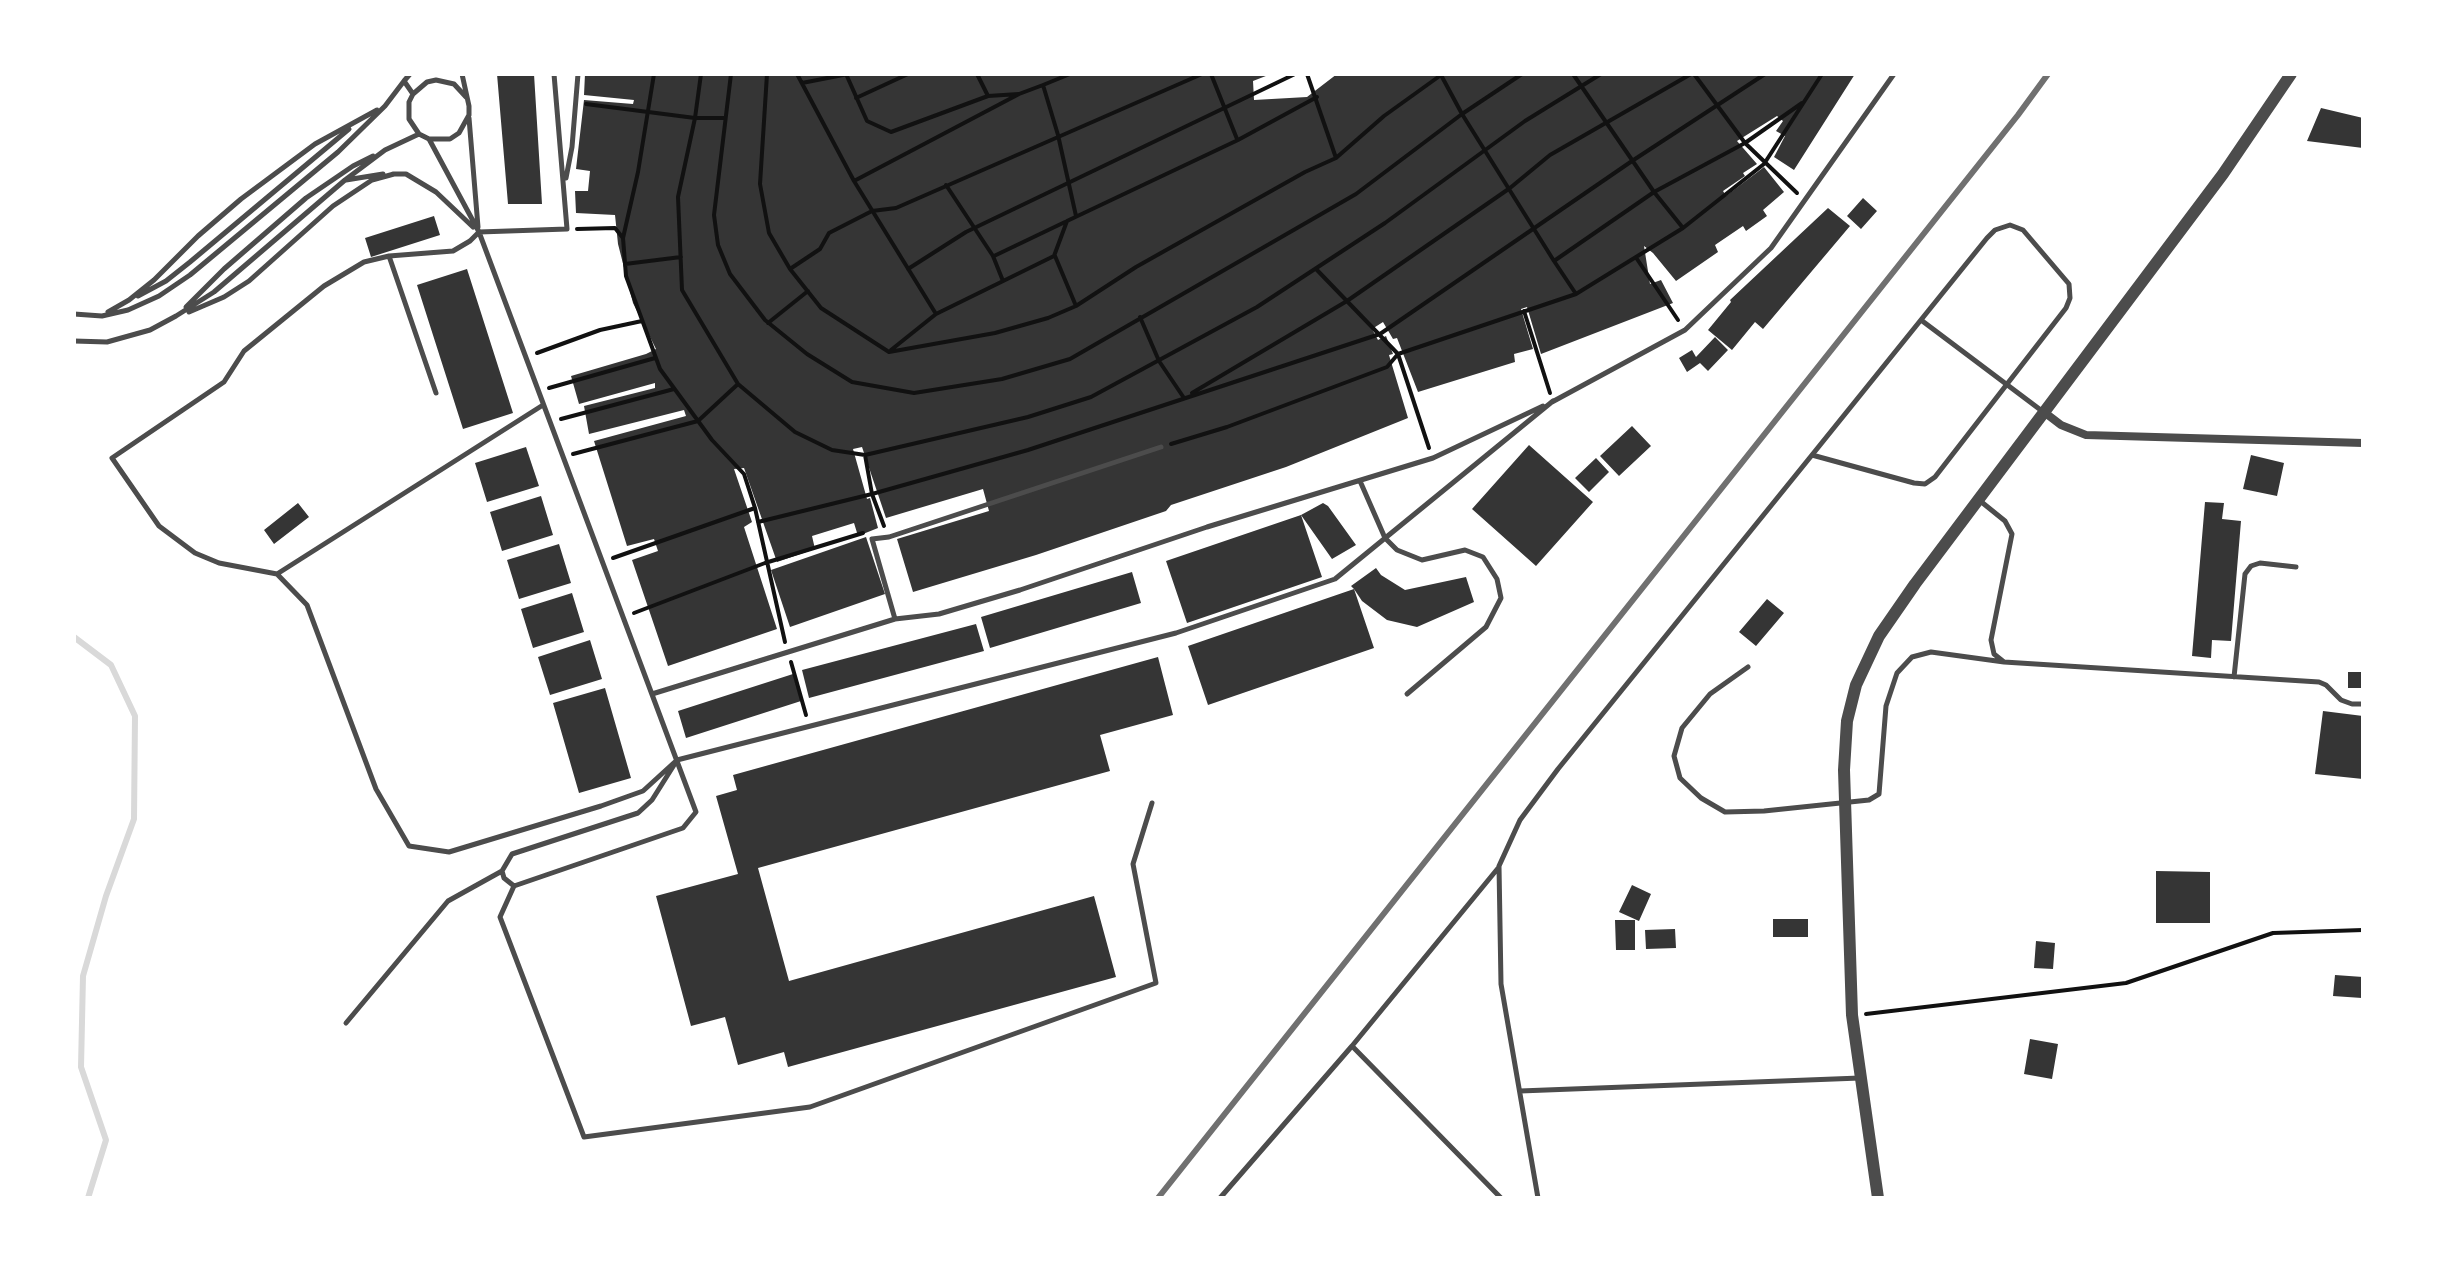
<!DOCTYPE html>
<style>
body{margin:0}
#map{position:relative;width:2437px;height:1272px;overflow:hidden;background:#fff;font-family:"Space Grotesk",sans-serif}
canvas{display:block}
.frame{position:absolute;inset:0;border:76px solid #fff;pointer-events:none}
</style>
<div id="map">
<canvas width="2437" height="1272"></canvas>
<div class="frame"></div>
</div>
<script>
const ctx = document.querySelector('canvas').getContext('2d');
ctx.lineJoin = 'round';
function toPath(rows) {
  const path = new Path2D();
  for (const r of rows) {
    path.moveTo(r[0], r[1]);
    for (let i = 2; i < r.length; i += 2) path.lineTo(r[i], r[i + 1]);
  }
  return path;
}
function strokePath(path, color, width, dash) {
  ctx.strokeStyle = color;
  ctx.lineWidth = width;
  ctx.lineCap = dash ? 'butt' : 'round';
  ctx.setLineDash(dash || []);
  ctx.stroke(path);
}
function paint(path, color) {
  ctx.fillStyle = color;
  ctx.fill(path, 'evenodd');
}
const stream = toPath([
 [74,637,111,665,135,716,134,819,106,896,83,976,81,1067,106,1140,88,1198]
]);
const building = toPath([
 [497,74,534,74,542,204,508,204],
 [585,74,1271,74,1253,81,1254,100,1307,97,1337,74,1855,74,1794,170,1774,157,1785,136,1776,131,1783,121,1777,116,1737,141,1757,164,1743,173,1745,176,1723,191,1726,196,1764,167,1784,192,1763,210,1767,216,1746,231,1743,226,1715,245,1718,252,1676,281,1653,253,1644,246,1650,284,1661,280,1673,303,1541,354,1527,307,1521,309,1533,349,1514,354,1515,362,1418,392,1397,338,1393,339,1383,322,1372,329,1378,340,1386,336,1393,354,1389,355,1408,418,1286,467,1171,505,1166,511,1036,555,913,592,897,539,989,511,983,489,886,518,862,447,853,449,867,499,870,498,878,528,858,536,854,523,812,536,815,549,777,562,744,468,734,469,752,522,744,527,777,629,668,666,632,560,658,551,654,539,627,546,594,441,686,416,684,410,589,434,584,406,655,388,655,383,579,404,571,376,646,354,656,349,633,303,618,244,615,215,576,213,575,191,588,191,590,171,576,169,584,100,633,104,634,100,584,95],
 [2321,108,2363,118,2363,148,2307,141],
 [1863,198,1877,211,1861,229,1847,216],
 [1828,208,1850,226,1763,329,1755,322,1732,350,1708,330,1731,302,1730,300],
 [434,216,440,235,371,257,365,238],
 [467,269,513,413,463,429,417,285],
 [1715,337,1728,350,1708,371,1700,363,1687,372,1679,358,1692,350,1696,357],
 [1632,426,1651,446,1619,476,1600,456],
 [1529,445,1593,502,1536,566,1472,509],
 [526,447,539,486,487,502,475,463],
 [2251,455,2284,463,2277,496,2243,489],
 [1596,458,1609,472,1589,492,1575,478],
 [541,496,553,535,502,551,490,512],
 [2205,502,2224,503,2222,519,2241,521,2231,641,2212,640,2211,658,2192,656],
 [298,503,309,517,274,544,264,530],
 [1323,503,1328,506,1356,545,1332,559,1301,515],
 [1301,515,1322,577,1187,623,1166,561],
 [866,537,885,594,790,627,771,570],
 [559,544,571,583,519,599,507,560],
 [1376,568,1381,575,1405,590,1466,577,1474,602,1417,627,1387,620,1362,601,1354,589,1374,648,1208,705,1188,646,1354,589,1351,586],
 [1132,572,1141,603,990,648,981,617],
 [572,593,584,632,533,648,521,609],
 [1767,599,1784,613,1756,646,1739,632],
 [976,624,984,651,809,698,802,670],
 [590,640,602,679,550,695,538,657],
 [1158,657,1173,715,1100,735,1110,771,758,868,789,981,1094,896,1116,977,788,1067,784,1052,738,1065,725,1017,691,1026,656,896,738,874,716,796,737,790,733,775],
 [2348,672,2363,672,2363,688,2348,688],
 [793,674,801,701,686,738,678,711],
 [605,688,631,778,579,793,553,703],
 [2323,711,2363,716,2363,779,2315,774],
 [2156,871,2210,872,2210,923,2156,923],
 [1632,885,1651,894,1639,921,1619,912],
 [1773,919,1808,919,1808,937,1773,937],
 [1615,920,1635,920,1635,950,1616,950],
 [1675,929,1676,948,1646,949,1645,930],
 [2036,941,2055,943,2053,969,2034,968],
 [2335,975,2363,977,2362,998,2333,996],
 [2030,1039,2058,1044,2052,1079,2024,1074]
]);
const path = toPath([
 [701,74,695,118,678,197,682,290,738,384,795,432,832,450,865,455,1028,417,1091,397,1257,307,1385,223,1525,121,1601,74],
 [731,74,714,215,718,245,730,274,765,320,807,354,852,382,914,393,1002,379,1070,359,1356,194,1462,114,1522,74],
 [767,74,760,184,769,233,790,269,821,308,889,352,995,333,1048,318,1076,306],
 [797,74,854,181,936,314],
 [846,74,867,121,891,132,988,96,1019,94],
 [977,74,988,96],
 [1070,74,1043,85,1058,135,1076,216],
 [1211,74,1237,139],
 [1307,74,1336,158],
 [1573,74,1654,192,1683,228],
 [1694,74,1745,143,1797,193],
 [1441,75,1462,114,1554,261,1654,192,1745,143,1802,103],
 [802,83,848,74],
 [856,98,908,74],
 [586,104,695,118,724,118],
 [854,181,1019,94,1043,85],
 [946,185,993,256,1003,281],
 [577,229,615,228,623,238],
 [994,256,1065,222],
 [1055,256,1076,306,1136,267,1305,172,1336,158,1384,116,1441,75],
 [1637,259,1678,320],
 [1554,261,1576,294],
 [625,264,681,257],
 [790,269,820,249,829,233,872,211,896,208,1202,74],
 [908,269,966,232,1295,74],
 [1316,269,1398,354,1429,448],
 [1524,311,1550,393],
 [1140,317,1159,361,1184,398],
 [768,323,808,291],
 [891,350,936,314,1054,256,1067,221,1238,140,1317,97],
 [537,353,600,330,642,321],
 [549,388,655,358],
 [1192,393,1347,301,1510,188,1550,155,1691,74],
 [561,419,674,389],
 [1171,444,1227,427,1387,367,1398,354,1576,294,1683,228,1764,164,1822,74],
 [573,454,698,421,738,384],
 [865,455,872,494,884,526],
 [755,508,785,642],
 [758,522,872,494,1028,450,1380,334,1632,161,1765,74],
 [613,558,755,508,744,474,712,440,660,369,626,276,623,238,638,172,654,74],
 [634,613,765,563,863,533],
 [791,662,806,715],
 [1866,1014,2126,983,2273,933,2363,930]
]);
const service = toPath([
 [410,74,404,81,413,94],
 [462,74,469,106,469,115,459,133,450,139,429,139,419,134,409,119,409,102,413,94,427,82,436,80,454,84,466,97],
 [554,74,567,229,479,232,470,241,453,251,389,256,364,262,324,286,244,351,224,382,112,458,159,526,195,553,219,563,277,574,307,605,376,789,409,846,449,852,601,806,643,791,677,760,1176,633,1335,579,1553,401],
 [469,118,478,227],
 [429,139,479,232,696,812,683,828,514,886,500,917,584,1137,810,1107,1156,983,1133,864,1152,803],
 [393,174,406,174,436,192,473,227],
 [566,178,572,147,578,74],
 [346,180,383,174],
 [389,256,436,393],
 [138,296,166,281,190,262,349,129],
 [186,307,224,269,306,198,353,166,373,156],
 [108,312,129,300,154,280,198,236,241,199,315,144,377,110],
 [189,312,224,297,249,281,333,206,372,180,394,174],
 [74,314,102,316,128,310,159,296,190,275,338,152,385,106,404,81],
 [1921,320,2042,411],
 [74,341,107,342,150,330,176,316,214,292,345,180,385,150,419,134],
 [1552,402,1685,330,1771,248,1894,74],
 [1360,481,1385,538,1397,550,1422,560,1465,550,1483,557,1497,579,1501,598,1486,627,1407,694],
 [1979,500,2005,521,2012,534,1991,640,1994,654,2004,662,2319,682,2326,685,2341,700,2352,704,2362,704],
 [277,574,543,405],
 [895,619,872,539,889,537,1161,447],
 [1748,667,1710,694,1682,728,1674,756,1680,778,1701,798,1725,812,1764,811,1869,800,1879,794,1886,706,1897,673,1912,657,1931,652,2004,662],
 [2234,677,2245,574,2251,566,2260,563,2296,567],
 [652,694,895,619,939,614,1020,590,1207,527,1433,458,1543,406],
 [514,886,504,878,502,871,512,854,638,813,652,800,674,765],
 [346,1023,448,901,502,871],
 [1352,1046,1501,1198],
 [1520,1091,1860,1078],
 [1220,1198,1352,1046,1499,867],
 [1538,1198,1501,984,1499,866,1520,820,1558,769,1812,455,1987,238,1995,230,2010,225,2023,230,2069,284,2070,298,2066,308,1935,477,1925,484,1914,483,1812,455]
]);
const minor = toPath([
 [2044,412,2061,425,2086,435,2363,443]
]);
const tertiary = toPath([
 [1878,1198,1852,1015,1844,770,1847,721,1856,685,1879,636,1915,584,2223,174,2291,74]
]);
const rail = toPath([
 [1158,1198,2018,115,2048,74]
]);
strokePath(stream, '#d9d9d9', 6);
paint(building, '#353535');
strokePath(path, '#111', 4);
strokePath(service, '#4c4c4c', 5);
strokePath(minor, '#4c4c4c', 8);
strokePath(tertiary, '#4c4c4c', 12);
strokePath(rail, '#707070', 6);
</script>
